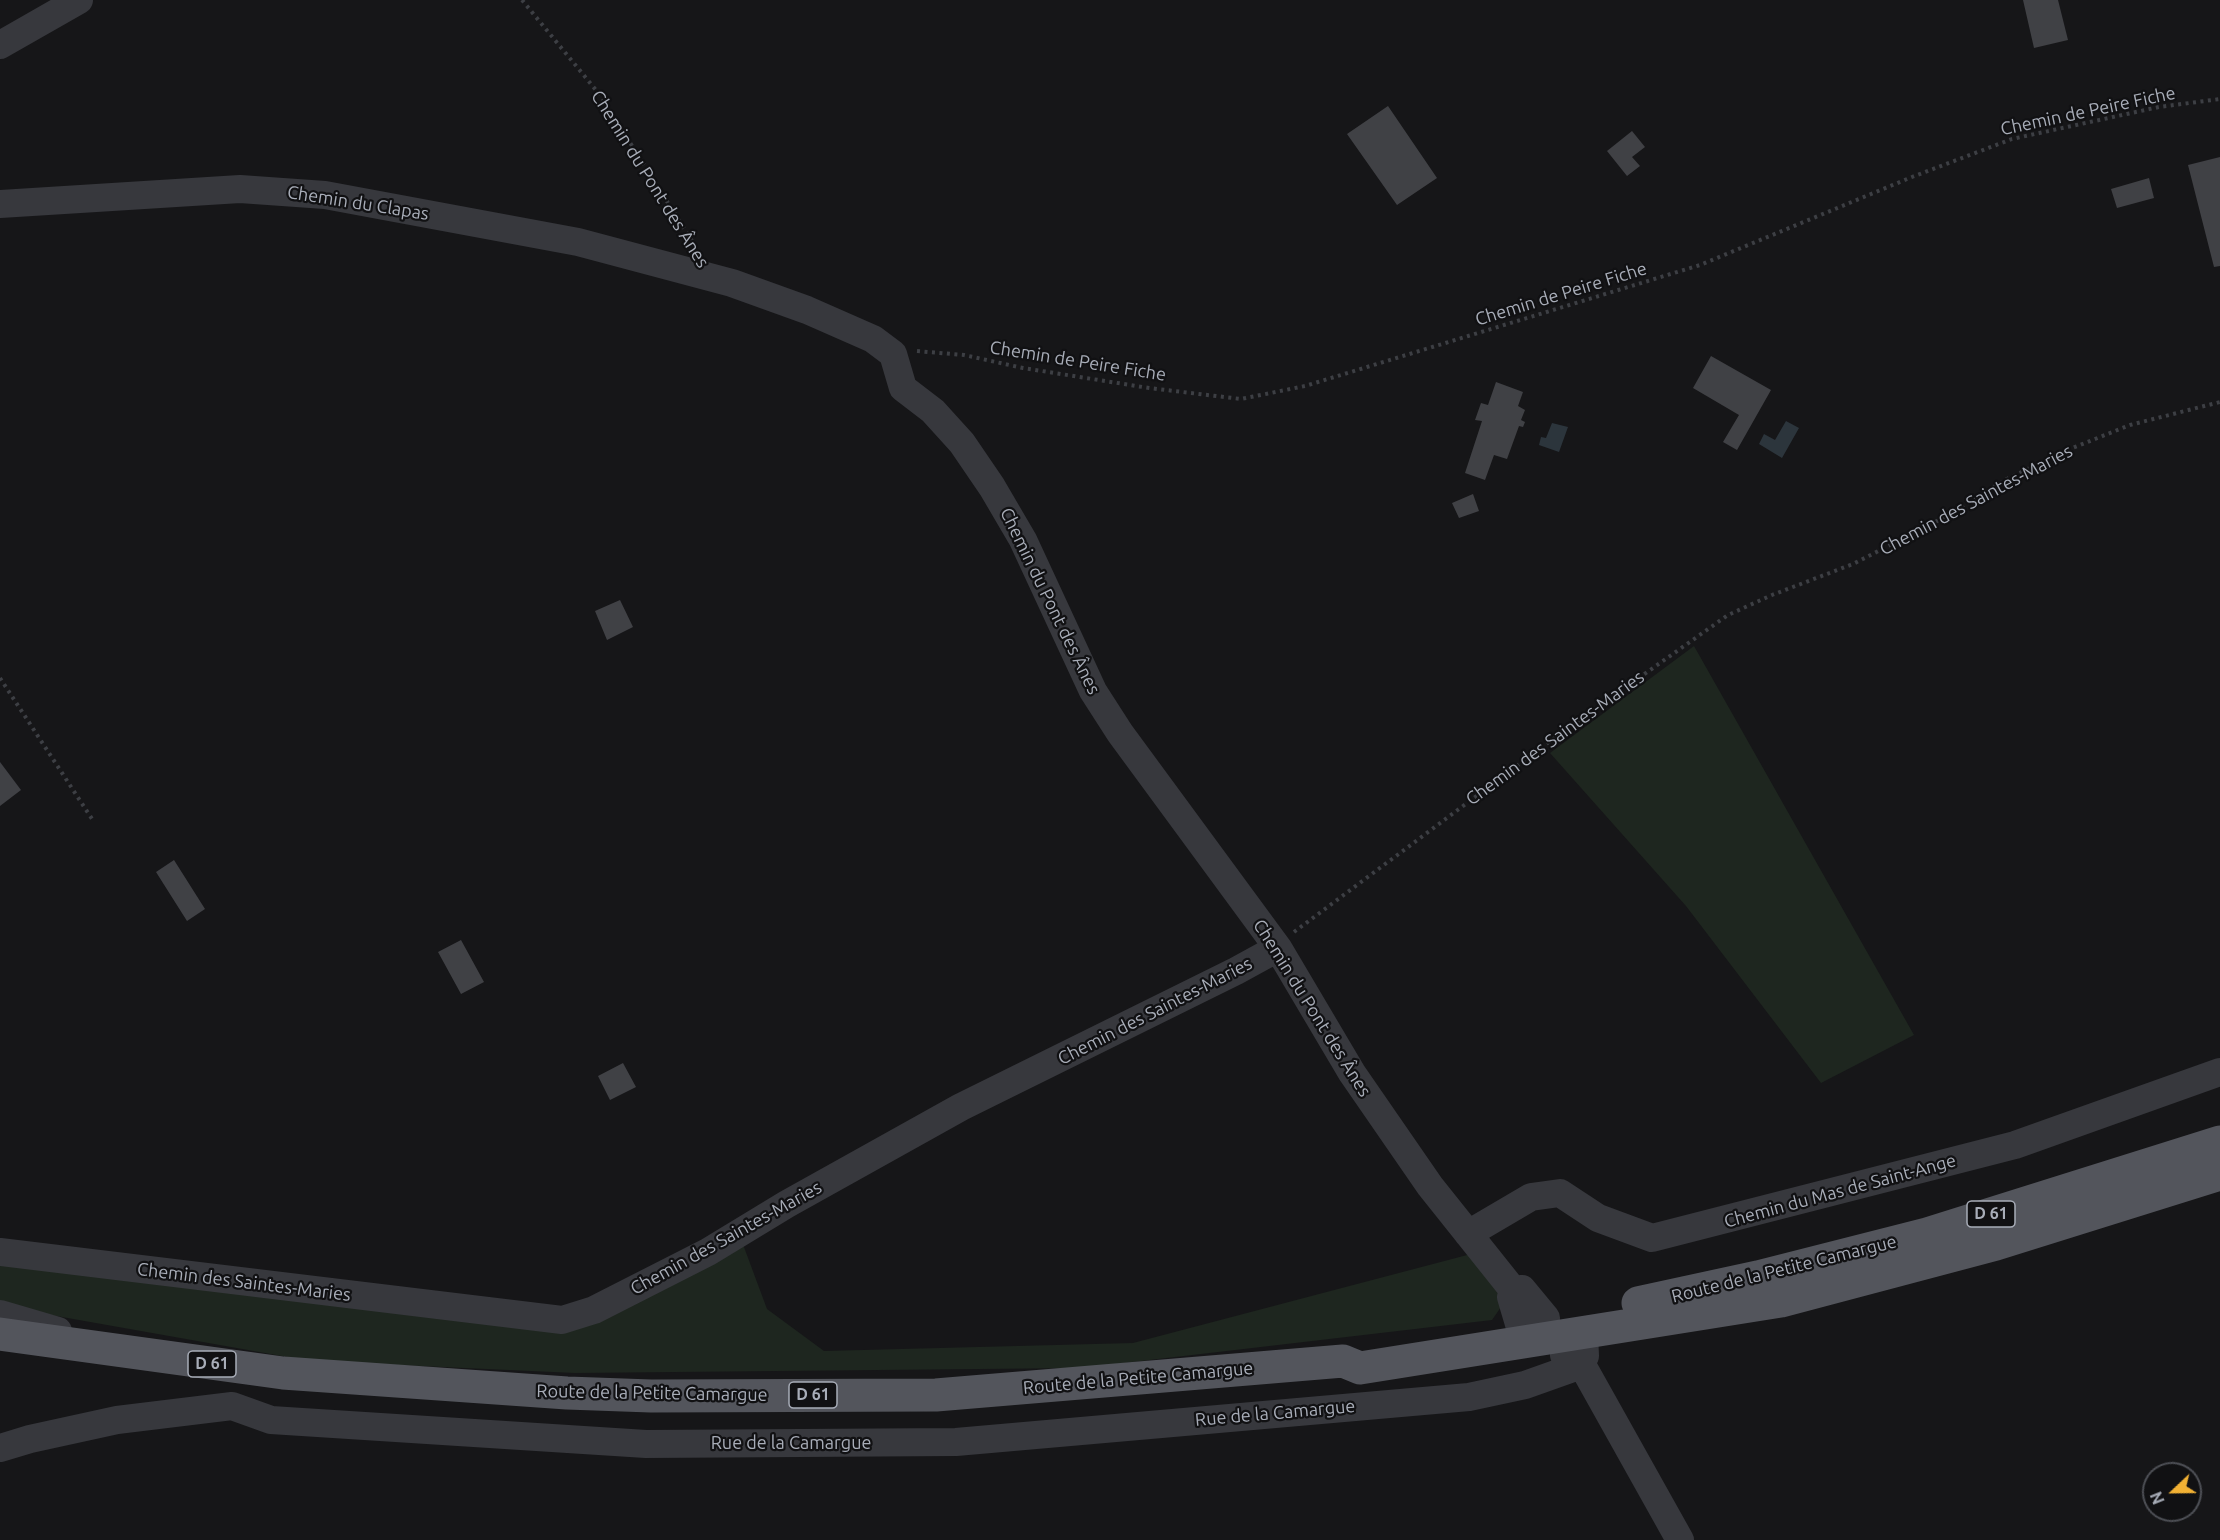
<!DOCTYPE html>
<meta charset="utf-8">
<style>
body{margin:0}
#map{position:relative;width:2220px;height:1540px;overflow:hidden;background:#161618;font-family:Ubuntu,sans-serif}
canvas{display:block}
.north{position:absolute;left:2142px;top:1462px;width:60px;height:60px;box-sizing:border-box;background:#111113;border:2px solid #4d4f55;border-radius:50%;rotate:248deg;font-size:16px;font-weight:700;line-height:24px;text-align:center;color:#a8adb8}
.north::after{content:'';display:block;margin:auto;width:21px;height:27px;background:#f2b134;clip-path:polygon(50% 0,100% 100%,50% 72%,0 100%)}
</style>
<div id="map">
<canvas width="2220" height="1540"></canvas>
<div class="north">N</div>
</div>
<script>
const ctx = document.querySelector('canvas').getContext('2d');
ctx.lineJoin = 'round';
function paint(path, color) {
  ctx.fillStyle = color;
  ctx.fill(path, 'evenodd');
}
function toPath(rows) {
  const path = new Path2D();
  for (const r of rows) {
    path.moveTo(r[0], r[1]);
    for (let i = 2; i < r.length; i += 2) path.lineTo(r[i], r[i + 1]);
  }
  return path;
}
function strokePath(path, color, width, dash) {
  ctx.strokeStyle = color;
  ctx.lineWidth = width;
  ctx.lineCap = dash ? 'butt' : 'round';
  ctx.setLineDash(dash || []);
  ctx.stroke(path);
}
function label(font, color, halo, rows, align = 'center') {
  ctx.font = font + ' Ubuntu,sans-serif';
  ctx.lineWidth = 4.5;
  ctx.setLineDash([]);
  ctx.textBaseline = 'middle';
  ctx.strokeStyle = halo;
  ctx.fillStyle = color;
  for (const [text, x, y, turn = 0] of rows) {
    ctx.save();
    ctx.translate(x, y);
    ctx.rotate((+turn || 0) * Math.PI / 180);
    ctx.textAlign = isNaN(turn) ? turn : align;
    if (halo) ctx.strokeText(text, 0, 0);
    ctx.fillText(text, 0, 0);
    ctx.restore();
  }
}
const green = toPath([
 [1694,646,1914,1035,1821,1083,1686,906,1550,753],
 [741,1239,767,1309,824,1351,1133,1343,1471,1254,1500,1291,1501,1307,1492,1320,1081,1368,575,1373,310,1361,0,1306,0,1260,537,1330]
]);
const water = toPath([
 [1786,421,1799,428,1782,458,1759,444,1764,434,1775,440],
 [1552,423,1568,427,1559,452,1539,445,1541,437,1546,438]
]);
const building = toPath([
 [2023,0,2058,0,2068,40,2034,48],
 [1388,106,1437,178,1397,205,1347,134],
 [1632,131,1645,147,1632,157,1640,166,1627,176,1607,151],
 [2220,157,2220,266,2214,267,2188,165],
 [2149,178,2154,198,2117,208,2111,189],
 [1711,356,1771,390,1737,450,1723,442,1739,415,1693,388],
 [1496,382,1523,392,1518,406,1525,410,1521,420,1525,422,1523,427,1519,426,1507,459,1494,455,1485,480,1465,473,1482,421,1475,420,1481,403,1488,405],
 [1473,494,1479,511,1459,518,1452,503],
 [620,600,633,627,607,640,595,611],
 [0,762,21,790,0,806],
 [174,860,205,909,187,921,156,872],
 [461,940,484,982,461,994,438,952],
 [623,1063,636,1087,610,1100,598,1076]
]);
const path = toPath([
 [522,0,600,95,697,249],
 [917,351,964,355,1023,368,1149,388,1241,399,1305,386,1700,265,1912,177,2012,139,2159,107,2220,99],
 [0,678,94,822],
 [1294,932,1561,733,1728,615,1772,595,1853,564,1939,520,2007,479,2065,451,2130,425,2220,402]
]);
const minor = toPath([
 [0,45,79,0],
 [0,204,240,189,325,195,578,242,732,283,807,310,873,339,893,354,903,388,933,411,962,443,992,487,1023,540,1093,691,1120,733,1278,948,1352,1073,1430,1186,1513,1290],
 [1468,1234,1531,1197,1560,1193,1598,1218,1652,1238,2015,1145,2220,1072],
 [0,1252,562,1320,594,1310,708,1252,787,1204,961,1107,1236,971,1278,948],
 [1513,1290,1522,1289,1546,1318],
 [1513,1290,1511,1297,1519,1324],
 [0,1314,58,1331],
 [1564,1355,1581,1363,1680,1540],
 [0,1448,30,1439,117,1420,232,1406,271,1420,646,1444,956,1442,1469,1397,1525,1385,1570,1369,1585,1356,1584,1332]
]);
const major = toPath([
 [1638,1303,1758,1277,1927,1234,2220,1142],
 [0,1334,283,1373,567,1393,651,1396,936,1395,1343,1361,1360,1368,1781,1301,1996,1244,2220,1174]
]);
const shields = [
 [1991,1214,48],
 [212,1364,48],
 [813,1395,48]
];
const shieldNames = [
 ["D 61",1991,1214],
 ["D 61",212,1364],
 ["D 61",813,1395]
];
const streetNames = [
 ["Chemin de Peire Fiche",2088,111,-12],
 ["Chemin du Pont des Ânes",650,179,58],
 ["Chemin du Clapas",358,203,9],
 ["Chemin de Peire Fiche",1561,294,-17],
 ["Chemin de Peire Fiche",1078,361,9],
 ["Chemin des Saintes-Maries",1976,500,-28],
 ["Chemin du Pont des Ânes",1050,601,64],
 ["Chemin des Saintes-Maries",1555,738,-36],
 ["Chemin du Pont des Ânes",1312,1008,58],
 ["Chemin des Saintes-Maries",1155,1011,-27],
 ["Chemin du Mas de Saint-Ange",1840,1191,-15],
 ["Chemin des Saintes-Maries",726,1238,-29],
 ["Route de la Petite Camargue",1784,1269,-14],
 ["Chemin des Saintes-Maries",244,1282,7],
 ["Route de la Petite Camargue",1138,1378,-5],
 ["Route de la Petite Camargue",652,1393,1],
 ["Rue de la Camargue",1275,1413,-5],
 ["Rue de la Camargue",791,1443]
];
paint(green, '#1e261f');
paint(water, '#2c353c');
paint(building, '#404145');
strokePath(path, '#3d3f44', 4, [3, 4.5]);
strokePath(minor, '#37383d', 28);
strokePath(major, '#53555c', 33);
for (const [x, y, w] of shields) {
  const box = new Path2D();
  box.roundRect(x - w / 2, y - 13, w, 26, 4.5);
  ctx.fillStyle = '#111113';
  ctx.fill(box);
  strokePath(box, '#a8adb8', 1.5);
}
label('bold 16px', '#a8adb8', null, shieldNames);
label('18px', '#a8adb8', '#111113', streetNames);
</script>
